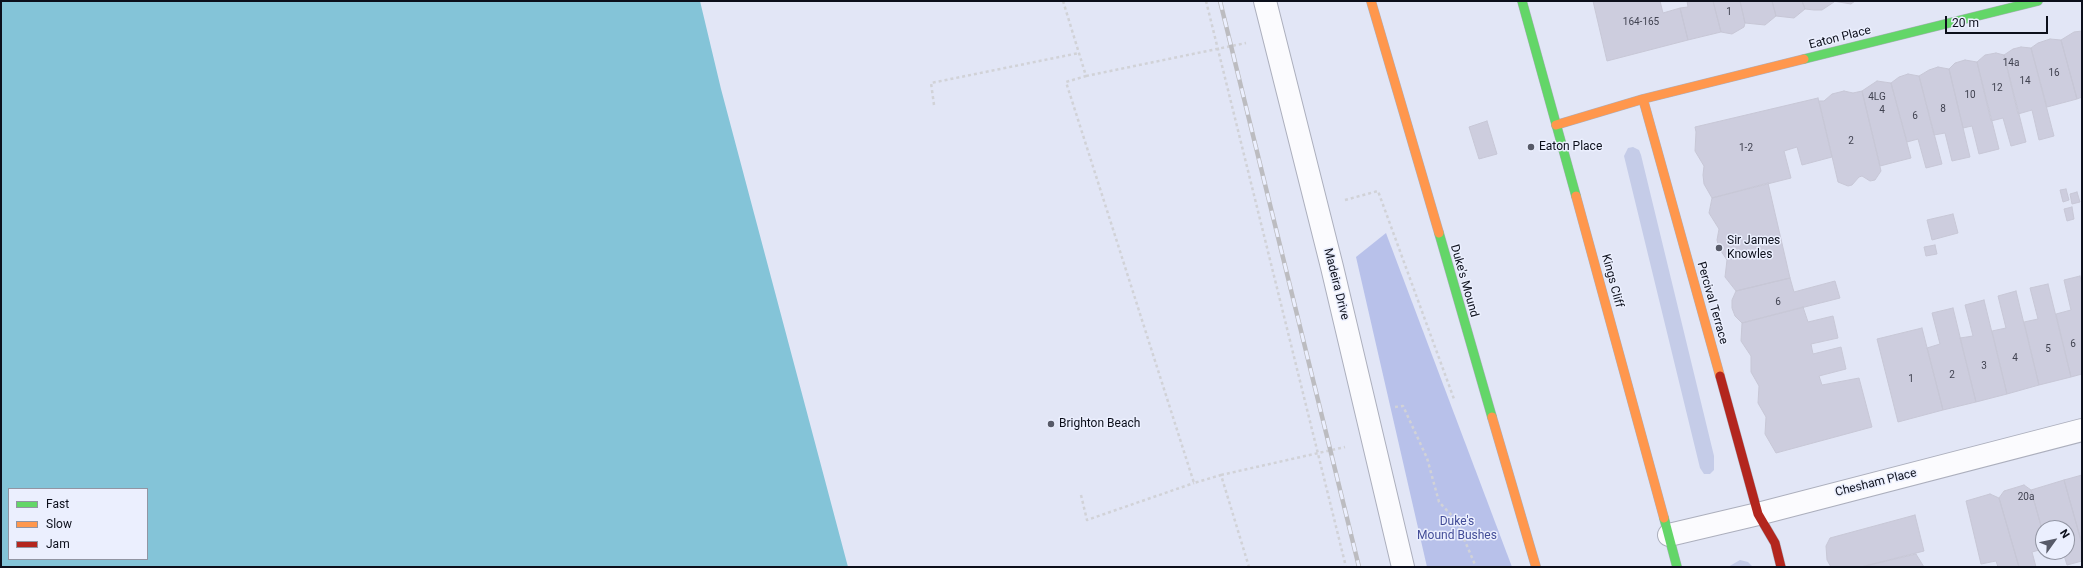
<!DOCTYPE html>
<style>
body{margin:0}
#map{position:relative;width:2083px;height:568px;overflow:hidden;background:#e2e6f6;font-family:Roboto,sans-serif}
canvas{display:block}
.frame{position:absolute;inset:0;border:2px solid #0c0f1b;pointer-events:none}
.legend{position:absolute;left:8px;top:488px;width:140px;height:72px;box-sizing:border-box;background:#ebeffe;border:1px solid #9295a3;margin:0;padding:5px 7px;list-style:none;font-size:12px;color:#0c0f1b}
.legend li{display:flex;align-items:center;gap:8px;height:20px}
.legend b{width:20px;border:1px solid #9295a3}
.north{position:absolute;left:2035px;top:520px;width:40px;height:40px;box-sizing:border-box;background:#ebeffe;border:1px solid #9295a3;border-radius:50%;rotate:57deg;font-size:11px;font-weight:700;line-height:16px;text-align:center;color:#0c0f1b}
.north::after{content:'';display:block;margin:auto;width:14px;height:18px;background:#575a68;clip-path:polygon(50% 0,100% 100%,50% 72%,0 100%)}
.scale{position:absolute;left:1945px;top:16px;width:103px;height:18px;box-sizing:border-box;border:2px solid #0c0f1b;border-top:0;padding-left:5px;font-size:12px;line-height:14px;white-space:nowrap;color:#0c0f1b;-webkit-text-stroke:3px #ebeffe;paint-order:stroke}
</style>
<div id="map">
<canvas width="2083" height="568"></canvas>
<div class="frame"></div>
<ul class="legend">
<li><b style="height:5px;background:#63d668"></b>Fast</li>
<li><b style="height:5px;background:#ff974d"></b>Slow</li>
<li><b style="height:5px;background:#b3261e"></b>Jam</li>
</ul>
<div class="north">N</div>
<div class="scale">20 m</div>
</div>
<script>
const ctx = document.querySelector('canvas').getContext('2d');
ctx.lineJoin = 'round';
function paint(path, color) {
  ctx.fillStyle = color;
  ctx.fill(path, 'evenodd');
}
function toPath(rows) {
  const path = new Path2D();
  for (const r of rows) {
    path.moveTo(r[0], r[1]);
    for (let i = 2; i < r.length; i += 2) path.lineTo(r[i], r[i + 1]);
  }
  return path;
}
function strokePath(path, color, width, dash) {
  ctx.strokeStyle = color;
  ctx.lineWidth = width;
  ctx.lineCap = dash ? 'butt' : 'round';
  ctx.setLineDash(dash || []);
  ctx.stroke(path);
}
function label(font, color, halo, rows, align = 'center') {
  ctx.font = font + ' Roboto,sans-serif';
  ctx.lineWidth = 3;
  ctx.setLineDash([]);
  ctx.textBaseline = 'middle';
  ctx.strokeStyle = halo;
  ctx.fillStyle = color;
  for (const [text, x, y, turn = 0] of rows) {
    ctx.save();
    ctx.translate(x, y);
    ctx.rotate((+turn || 0) * Math.PI / 180);
    ctx.textAlign = isNaN(turn) ? turn : align;
    if (halo) ctx.strokeText(text, 0, 0);
    ctx.fillText(text, 0, 0);
    ctx.restore();
  }
}
const green = toPath([
 [1633,147,1639,150,1641,155,1714,456,1714,470,1710,474,1704,474,1700,468,1624,156,1628,148],
 [1740,560,1748,562,1753,567,1728,567]
]);
const forest = toPath([
 [1386,233,1512,567,1427,567,1356,257]
]);
const water = toPath([
 [1,1,700,1,721,89,848,567,1,567],
 [9,489,147,489,147,559,9,559]
]);
const building = toPath([
 [1593,1,1660,1,1663,13,1680,8,1688,40,1607,61,1593,1],
 [1687,1,1713,1,1721,32,1688,40,1680,8,1688,7,1687,1],
 [1713,1,1740,1,1745,23,1744,27,1732,34,1721,32,1713,1],
 [1740,1,1772,1,1776,16,1765,25,1745,23,1740,1],
 [1772,1,1802,1,1805,9,1794,18,1776,16,1772,1],
 [1802,1,1833,1,1834,2,1822,10,1814,10,1805,9,1802,1],
 [1833,1,1855,1,1851,4,1833,1],
 [2082,31,2082,97,2077,99,2061,40,2074,32,2082,31],
 [2050,39,2061,40,2077,99,2047,107,2031,48,2038,43,2050,39],
 [2021,47,2031,48,2054,136,2039,140,2032,110,2018,114,2004,55,2013,49,2021,47],
 [1996,53,2004,55,2026,142,2011,146,2003,118,1991,121,1977,62,1985,55,1996,53],
 [1965,60,1977,62,1999,149,1979,154,1972,126,1963,128,1949,69,1955,63,1965,60],
 [1938,67,1949,69,1970,157,1952,161,1945,133,1934,135,1919,76,1929,70,1938,67],
 [1908,74,1919,76,1942,164,1926,168,1918,139,1907,142,1891,83,1899,77,1908,74],
 [1877,81,1891,83,1911,158,1880,166,1862,91,1877,81],
 [1844,91,1853,93,1862,91,1881,171,1875,180,1870,181,1862,176,1859,177,1852,185,1848,186,1838,182,1819,101,1824,101,1832,94,1844,91],
 [1818,98,1832,157,1802,165,1797,147,1784,151,1791,178,1712,198,1704,184,1703,175,1704,166,1695,151,1696,132,1695,127,1818,98],
 [1487,121,1497,154,1479,159,1469,127,1487,121],
 [1768,183,1790,278,1736,291,1725,277,1727,260,1719,248,1717,240,1719,229,1709,213,1712,198,1768,183],
 [2066,189,2069,200,2063,202,2060,190,2066,189],
 [2077,192,2080,202,2072,204,2070,194,2077,192],
 [2072,207,2074,219,2067,221,2064,209,2072,207],
 [1953,214,1958,233,1932,240,1927,220,1953,214],
 [1935,245,1937,254,1926,256,1924,247,1935,245],
 [2080,276,2082,285,2082,374,2071,377,2056,314,2071,310,2064,280,2080,276],
 [1790,278,1794,292,1835,281,1840,298,1742,323,1735,316,1732,308,1732,300,1736,291,1790,278],
 [2048,284,2071,377,2039,385,2024,322,2038,319,2030,288,2048,284],
 [2016,291,2039,385,2007,394,1992,331,2006,328,1998,296,2016,291],
 [1984,300,2007,394,1976,402,1960,338,1973,336,1965,305,1984,300],
 [1803,307,1808,322,1833,316,1838,338,1811,344,1813,354,1841,347,1846,369,1819,376,1822,385,1859,378,1872,427,1776,453,1765,434,1766,417,1758,403,1759,386,1751,372,1751,356,1741,341,1742,323,1803,307],
 [1953,308,1976,402,1943,410,1927,348,1940,344,1932,313,1953,308],
 [1922,328,1943,410,1898,422,1877,339,1922,328],
 [2082,475,2082,544,2064,480,2082,475],
 [2064,480,2082,544,2082,561,2067,565,2063,552,2067,552,2067,528,2043,528,2043,533,2031,490,2064,480],
 [2024,485,2031,490,2043,533,2043,549,2032,552,2036,567,2019,567,1999,498,2004,491,2024,485],
 [1990,494,1999,498,2019,567,1998,567,1996,561,1981,564,1966,501,1990,494],
 [1915,515,1924,551,1861,567,1831,567,1827,560,1826,546,1830,538,1915,515],
 [1916,554,1924,567,1861,567,1916,554]
]);
const path = toPath([
 [1063,1,1086,76,1066,82,1194,483,1221,475,1249,567],
 [1206,1,1346,567],
 [1086,76,1246,43],
 [934,105,931,83,1079,53],
 [1345,200,1378,191,1454,399],
 [1395,407,1403,406,1427,458,1439,502,1456,520,1476,567],
 [1221,475,1345,447],
 [1081,495,1087,520,1194,483]
]);
const street = toPath([
 [1265,1,1332,267,1403,567],
 [1669,535,1758,514,2082,430]
]);
const fast = toPath([
 [1522,1,1576,196],
 [1804,59,2038,1],
 [1439,233,1492,417],
 [1664,518,1677,567]
]);
const slow = toPath([
 [1371,1,1439,233],
 [1643,99,1720,376],
 [1556,125,1643,99,1804,59],
 [1576,196,1664,518],
 [1492,417,1536,567]
]);
const jam = toPath([
 [1720,376,1758,514,1775,543,1781,567]
]);
const rail = toPath([
 [1220,1,1359,567]
]);
const markers = [
 [1531,147,4,"#575a68"],
 [1719,248,4,"#575a68"],
 [1051,424,4,"#575a68"]
];
const numberNames = [
 ["1",1729,12],
 ["164-165",1641,22],
 ["14a",2011,63],
 ["16",2054,73],
 ["14",2025,81],
 ["12",1997,88],
 ["10",1970,95],
 ["4LG",1877,97],
 ["8",1943,109],
 ["4",1882,110],
 ["6",1915,116],
 ["2",1851,141],
 ["1-2",1746,148],
 ["6",1778,302],
 ["6",2073,344],
 ["5",2048,349],
 ["4",2015,358],
 ["3",1984,366],
 ["2",1952,375],
 ["1",1911,379],
 ["20a",2026,497]
];
const streetNames = [
 ["Eaton Place",1840,38,-14],
 ["Duke's Mound",1464,281,74],
 ["Kings Cliff",1612,281,75],
 ["Madeira Drive",1336,284,76],
 ["Percival Terrace",1712,303,74],
 ["Chesham Place",1876,483,-14]
];
const poiNames = [
 ["Eaton Place",1539,147],
 ["Sir James",1727,241],
 ["Knowles",1727,255],
 ["Brighton Beach",1059,424]
];
const parkNames = [
 ["Duke's",1457,522],
 ["Mound Bushes",1457,536]
];
paint(green, '#c5cce8');
paint(forest, '#b8c1ea');
paint(water, '#84c4d8');
paint(building, '#cdcdde');
strokePath(building, '#c7c7d6', 1);
strokePath(street, '#acafbd', 24);
strokePath(fast, '#acafbd', 10);
strokePath(slow, '#acafbd', 10);
strokePath(jam, '#acafbd', 10);
strokePath(path, '#d1d2d7', 2.5, [3, 3]);
strokePath(street, '#fbfbfe', 22);
strokePath(fast, '#63d668', 9);
strokePath(slow, '#ff974d', 9);
strokePath(jam, '#b3261e', 9);
strokePath(rail, '#bcbcc0', 4.5);
strokePath(rail, '#ebeffe', 3, [9]);
for (const [x, y, r, color] of markers) {
  const dot = new Path2D();
  dot.arc(x, y, r, 0, 2 * Math.PI);
  ctx.fillStyle = color;
  ctx.fill(dot);
  strokePath(dot, '#ebeffe', 1.5);
}
label('10px', '#404250', null, numberNames);
label('12px', '#0c0f1b', '#ebeffe', streetNames);
label('12px', '#0c0f1b', '#ebeffe', poiNames, 'left');
label('12px', '#434d98', '#ebeffe', parkNames);
</script>
